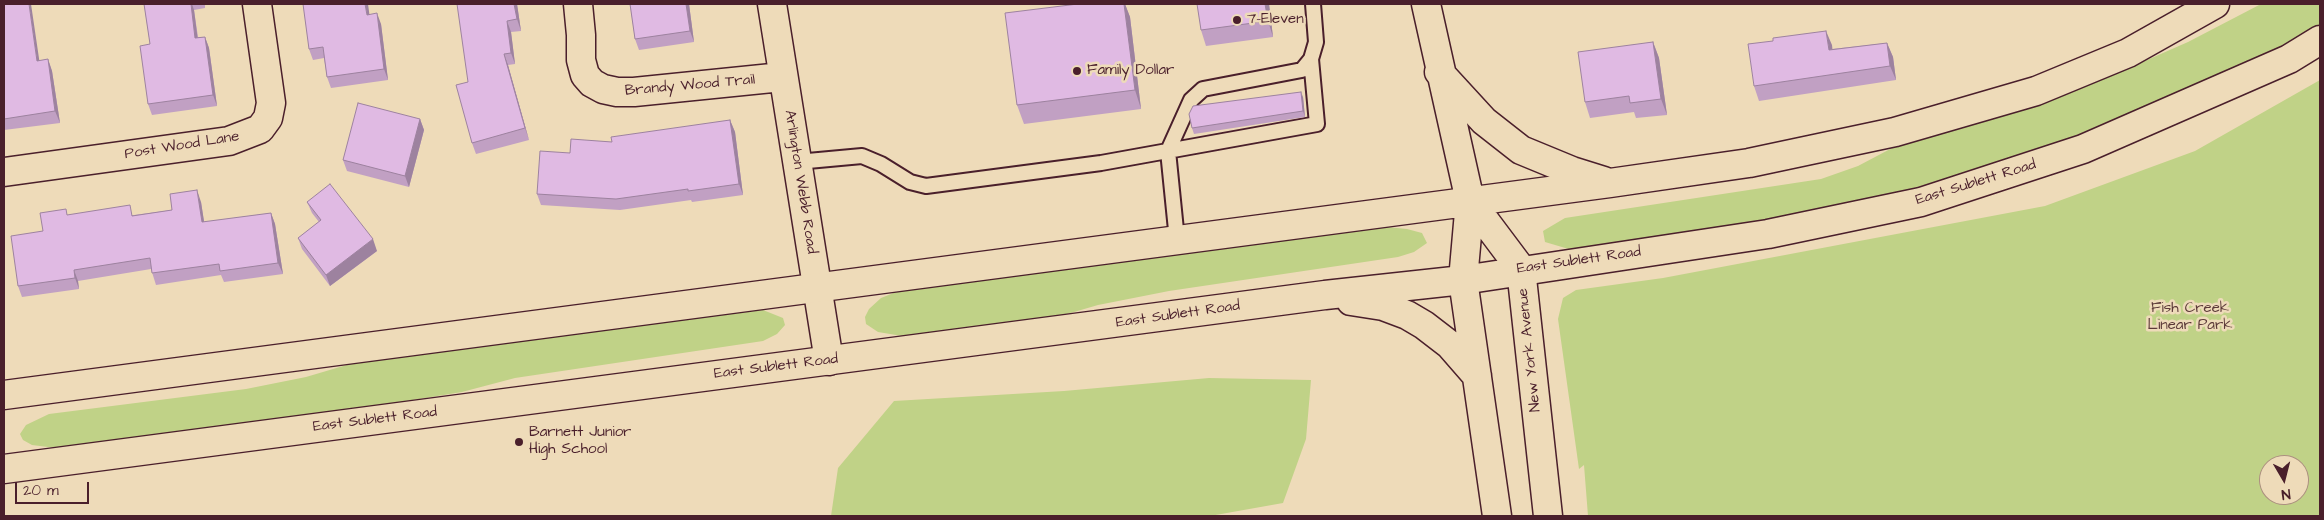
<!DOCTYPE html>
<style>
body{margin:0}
#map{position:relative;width:2324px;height:520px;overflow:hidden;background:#eedbb9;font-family:"Architects Daughter",sans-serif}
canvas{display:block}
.frame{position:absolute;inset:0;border:5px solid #4a1f2b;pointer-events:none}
.north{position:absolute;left:2259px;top:455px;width:50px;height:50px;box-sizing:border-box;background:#eedbb9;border:1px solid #ac9080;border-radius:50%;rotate:172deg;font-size:14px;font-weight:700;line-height:20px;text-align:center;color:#4a1f2b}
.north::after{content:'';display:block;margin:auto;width:18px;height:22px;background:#4a1f2b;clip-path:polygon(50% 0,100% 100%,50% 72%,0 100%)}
.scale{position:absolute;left:15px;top:482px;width:74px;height:22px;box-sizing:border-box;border:2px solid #4a1f2b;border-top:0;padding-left:6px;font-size:15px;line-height:18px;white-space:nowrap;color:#4a1f2b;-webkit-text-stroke:4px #eedbb9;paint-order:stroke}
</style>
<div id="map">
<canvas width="2324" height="520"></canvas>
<div class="frame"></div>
<div class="north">N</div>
<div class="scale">20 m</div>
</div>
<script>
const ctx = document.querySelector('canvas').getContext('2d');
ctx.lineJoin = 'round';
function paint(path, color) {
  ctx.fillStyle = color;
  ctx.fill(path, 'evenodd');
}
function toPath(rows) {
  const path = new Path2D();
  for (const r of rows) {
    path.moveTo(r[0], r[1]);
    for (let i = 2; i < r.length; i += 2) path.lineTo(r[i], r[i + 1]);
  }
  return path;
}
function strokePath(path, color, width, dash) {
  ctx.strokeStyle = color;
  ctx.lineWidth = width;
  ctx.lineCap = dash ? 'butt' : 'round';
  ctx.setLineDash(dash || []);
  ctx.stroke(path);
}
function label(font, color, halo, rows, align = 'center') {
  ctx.font = font + ' "Architects Daughter",sans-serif';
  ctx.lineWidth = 5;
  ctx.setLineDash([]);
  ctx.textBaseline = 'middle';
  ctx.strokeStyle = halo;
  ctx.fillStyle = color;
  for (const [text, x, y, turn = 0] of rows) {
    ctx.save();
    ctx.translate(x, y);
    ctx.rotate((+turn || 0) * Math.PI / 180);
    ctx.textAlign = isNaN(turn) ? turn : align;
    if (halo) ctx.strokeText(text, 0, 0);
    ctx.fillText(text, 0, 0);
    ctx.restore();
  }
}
const green = toPath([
 [2261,4,2320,4,2320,27,2261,60,2091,133,1962,175,1862,202,1718,231,1572,250,1545,242,1543,231,1565,218,1821,179,1858,166,1894,147,2003,114,2106,78,2188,42],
 [2320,80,2320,516,1588,516,1584,465,1579,469,1558,319,1563,298,1576,290,1663,278,2045,206,2195,151],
 [2269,465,2299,465,2299,495,2269,495],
 [1387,227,1407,229,1422,233,1427,243,1414,252,1398,257,1169,291,1098,305,1050,319,908,337,878,332,866,324,865,317,869,309,881,298,896,292],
 [763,310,783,318,785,325,777,334,763,341,515,378,462,392,346,411,56,448,32,445,23,440,20,434,26,425,49,414,246,389,306,377,350,364,391,356],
 [1209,378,1311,380,1306,439,1283,503,1210,516,831,516,838,468,894,401,1064,391]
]);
const service = toPath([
 [797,162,862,156,881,164,910,182,926,186,1101,163,1317,124,1311,59],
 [1177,240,1168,151,1191,100,1203,89,1302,70,1311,59,1316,42,1313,4]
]);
const minor = toPath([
 [578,4,581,35,581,60,585,75,592,83,603,89,617,92,634,92,782,77],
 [772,4,829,361],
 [4,172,229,141,260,129,268,118,271,103,257,4]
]);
const secondary = toPath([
 [1426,4,1470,201,1463,280,1497,516],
 [1439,72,1484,121,1521,150,1572,171,1604,181],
 [1470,201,1521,269,1548,516],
 [1351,301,1383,306,1407,315,1424,325,1450,345,1477,376],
 [4,395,1610,183,1749,163,1895,132,2036,91,2128,53,2215,4],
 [4,469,1325,295,1463,280,1768,234,1921,202,2083,149,2289,59,2320,40]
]);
const wall = toPath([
 [4,4,39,61,48,59,52,71,60,123,4,130],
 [144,4,205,4,205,8,194,10,198,37,205,37,209,48,217,106,152,115,148,104,150,44],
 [517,4,521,31,511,32,515,64,508,65,529,140,476,154,472,143,468,82],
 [630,4,689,4,694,42,639,50,635,39],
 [1078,4,1125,4,1130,17,1141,109,1024,124,1017,105],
 [1269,4,1273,37,1206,46,1201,30],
 [369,14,381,24,388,80,331,88,327,77,324,58,313,60,309,49],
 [1653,42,1659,58,1667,115,1636,118,1634,112,1590,118,1585,102],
 [1887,43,1893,57,1896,80,1759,101,1754,86,1832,45,1832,49],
 [1303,97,1305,117,1194,134,1192,128],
 [420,119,424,130,409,187,347,171,343,160],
 [730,120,735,132,743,195,692,202,691,200,620,210,541,205,537,194,612,142],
 [201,202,204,222,271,213,275,224,283,274,224,282,221,275,156,285,151,269,78,281,79,289,22,297,18,286,43,231,68,215,134,215,172,210],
 [307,202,377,251,330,286,302,249,298,238,319,222,312,213]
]);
const shadedWall = toPath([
 [29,4,31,4,41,72,37,61],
 [191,4,192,4,194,10,199,49,195,38],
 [365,4,368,4,371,26,367,15],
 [514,4,517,4,521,31,517,19],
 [686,4,689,4,694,42,690,31],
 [1124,4,1125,4,1130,17,1141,109,1135,90],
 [1265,4,1269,4,1273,37,1268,21],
 [377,13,381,24,388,80,384,69],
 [507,21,511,32,515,64,511,53],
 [1826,31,1832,45,1834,64,1829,50],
 [205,37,209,48,217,106,213,95],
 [1653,42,1659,58,1667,115,1661,99],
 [1887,43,1893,57,1896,80,1890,66],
 [504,54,508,65,529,140,525,128],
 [48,59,52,71,60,123,55,111],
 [1301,92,1303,97,1305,117,1303,111],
 [420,119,424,130,409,187,405,176],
 [730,120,735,132,743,195,739,184],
 [197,190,201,202,206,234,202,222],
 [271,213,275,224,283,274,278,263],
 [373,239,377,251,330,286,326,275],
 [74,270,78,281,79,289,75,278]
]);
const building = toPath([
 [4,4,29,4,37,61,48,59,55,111,4,119,4,4],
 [144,4,191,4,195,38,205,37,213,95,148,104,140,46,150,44,144,4],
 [303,4,365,4,367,15,377,13,384,69,327,77,323,47,309,49,303,4],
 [457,4,514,4,517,19,507,21,511,53,504,54,525,128,472,143,456,85,468,82,457,4],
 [630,4,686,4,690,31,635,39,630,4],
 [1078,4,1124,4,1135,90,1017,105,1005,13,1078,4],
 [1197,4,1265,4,1268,21,1201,30,1197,4],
 [1826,31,1829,50,1887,43,1890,66,1754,86,1748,44,1773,41,1773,38,1826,31],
 [1653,42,1661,99,1630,103,1629,96,1585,102,1578,52,1653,42],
 [1301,92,1303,111,1192,128,1189,114,1193,106,1301,92],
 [358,103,420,119,405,176,343,160,358,103],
 [730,120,739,184,688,191,688,189,616,199,537,194,540,151,570,153,571,139,612,142,611,137,730,120],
 [330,184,373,239,326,275,298,238,321,220,307,202,330,184],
 [197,190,202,222,271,213,278,263,220,271,219,264,152,273,150,258,74,270,75,278,18,286,11,236,43,231,40,213,66,209,67,215,130,205,132,216,172,210,170,194,197,190]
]);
const markers = [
 [1237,20,5,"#4a1f2b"],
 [1077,71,5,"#4a1f2b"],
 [519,442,5,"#4a1f2b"]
];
const poiNames = [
 ["7-Eleven",1247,20],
 ["Family Dollar",1087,71],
 ["Barnett Junior",529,433],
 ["High School",529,450]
];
const streetNames = [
 ["Brandy Wood Trail",690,86,-5],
 ["Post Wood Lane",182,146,-9],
 ["Arlington Webb Road",800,182,81],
 ["East Sublett Road",1976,183,-17],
 ["East Sublett Road",1579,261,-8],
 ["East Sublett Road",1178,315,-8],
 ["New York Avenue",1530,350,-96],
 ["East Sublett Road",776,367,-7],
 ["East Sublett Road",375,420,-7]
];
const parkNames = [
 ["Fish Creek",2190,309],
 ["Linear Park",2190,326]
];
paint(green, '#c0d287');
strokePath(service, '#4a1f2b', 18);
strokePath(minor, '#4a1f2b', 31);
strokePath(secondary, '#4a1f2b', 31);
strokePath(service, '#eedbb9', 14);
strokePath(minor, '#eedbb9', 28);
strokePath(secondary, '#eedbb9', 28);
paint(wall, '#c1a0c3');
paint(shadedWall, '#9d829f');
paint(building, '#e0bae3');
strokePath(building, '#9d829f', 1);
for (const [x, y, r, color] of markers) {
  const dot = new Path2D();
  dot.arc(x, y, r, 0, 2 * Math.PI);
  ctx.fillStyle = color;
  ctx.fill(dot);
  strokePath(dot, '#eedbb9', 2);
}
label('15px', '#4a1f2b', '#eedbb9', poiNames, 'left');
label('15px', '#4a1f2b', '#eedbb9', streetNames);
label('15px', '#5c3a39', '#eedbb9', parkNames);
</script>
